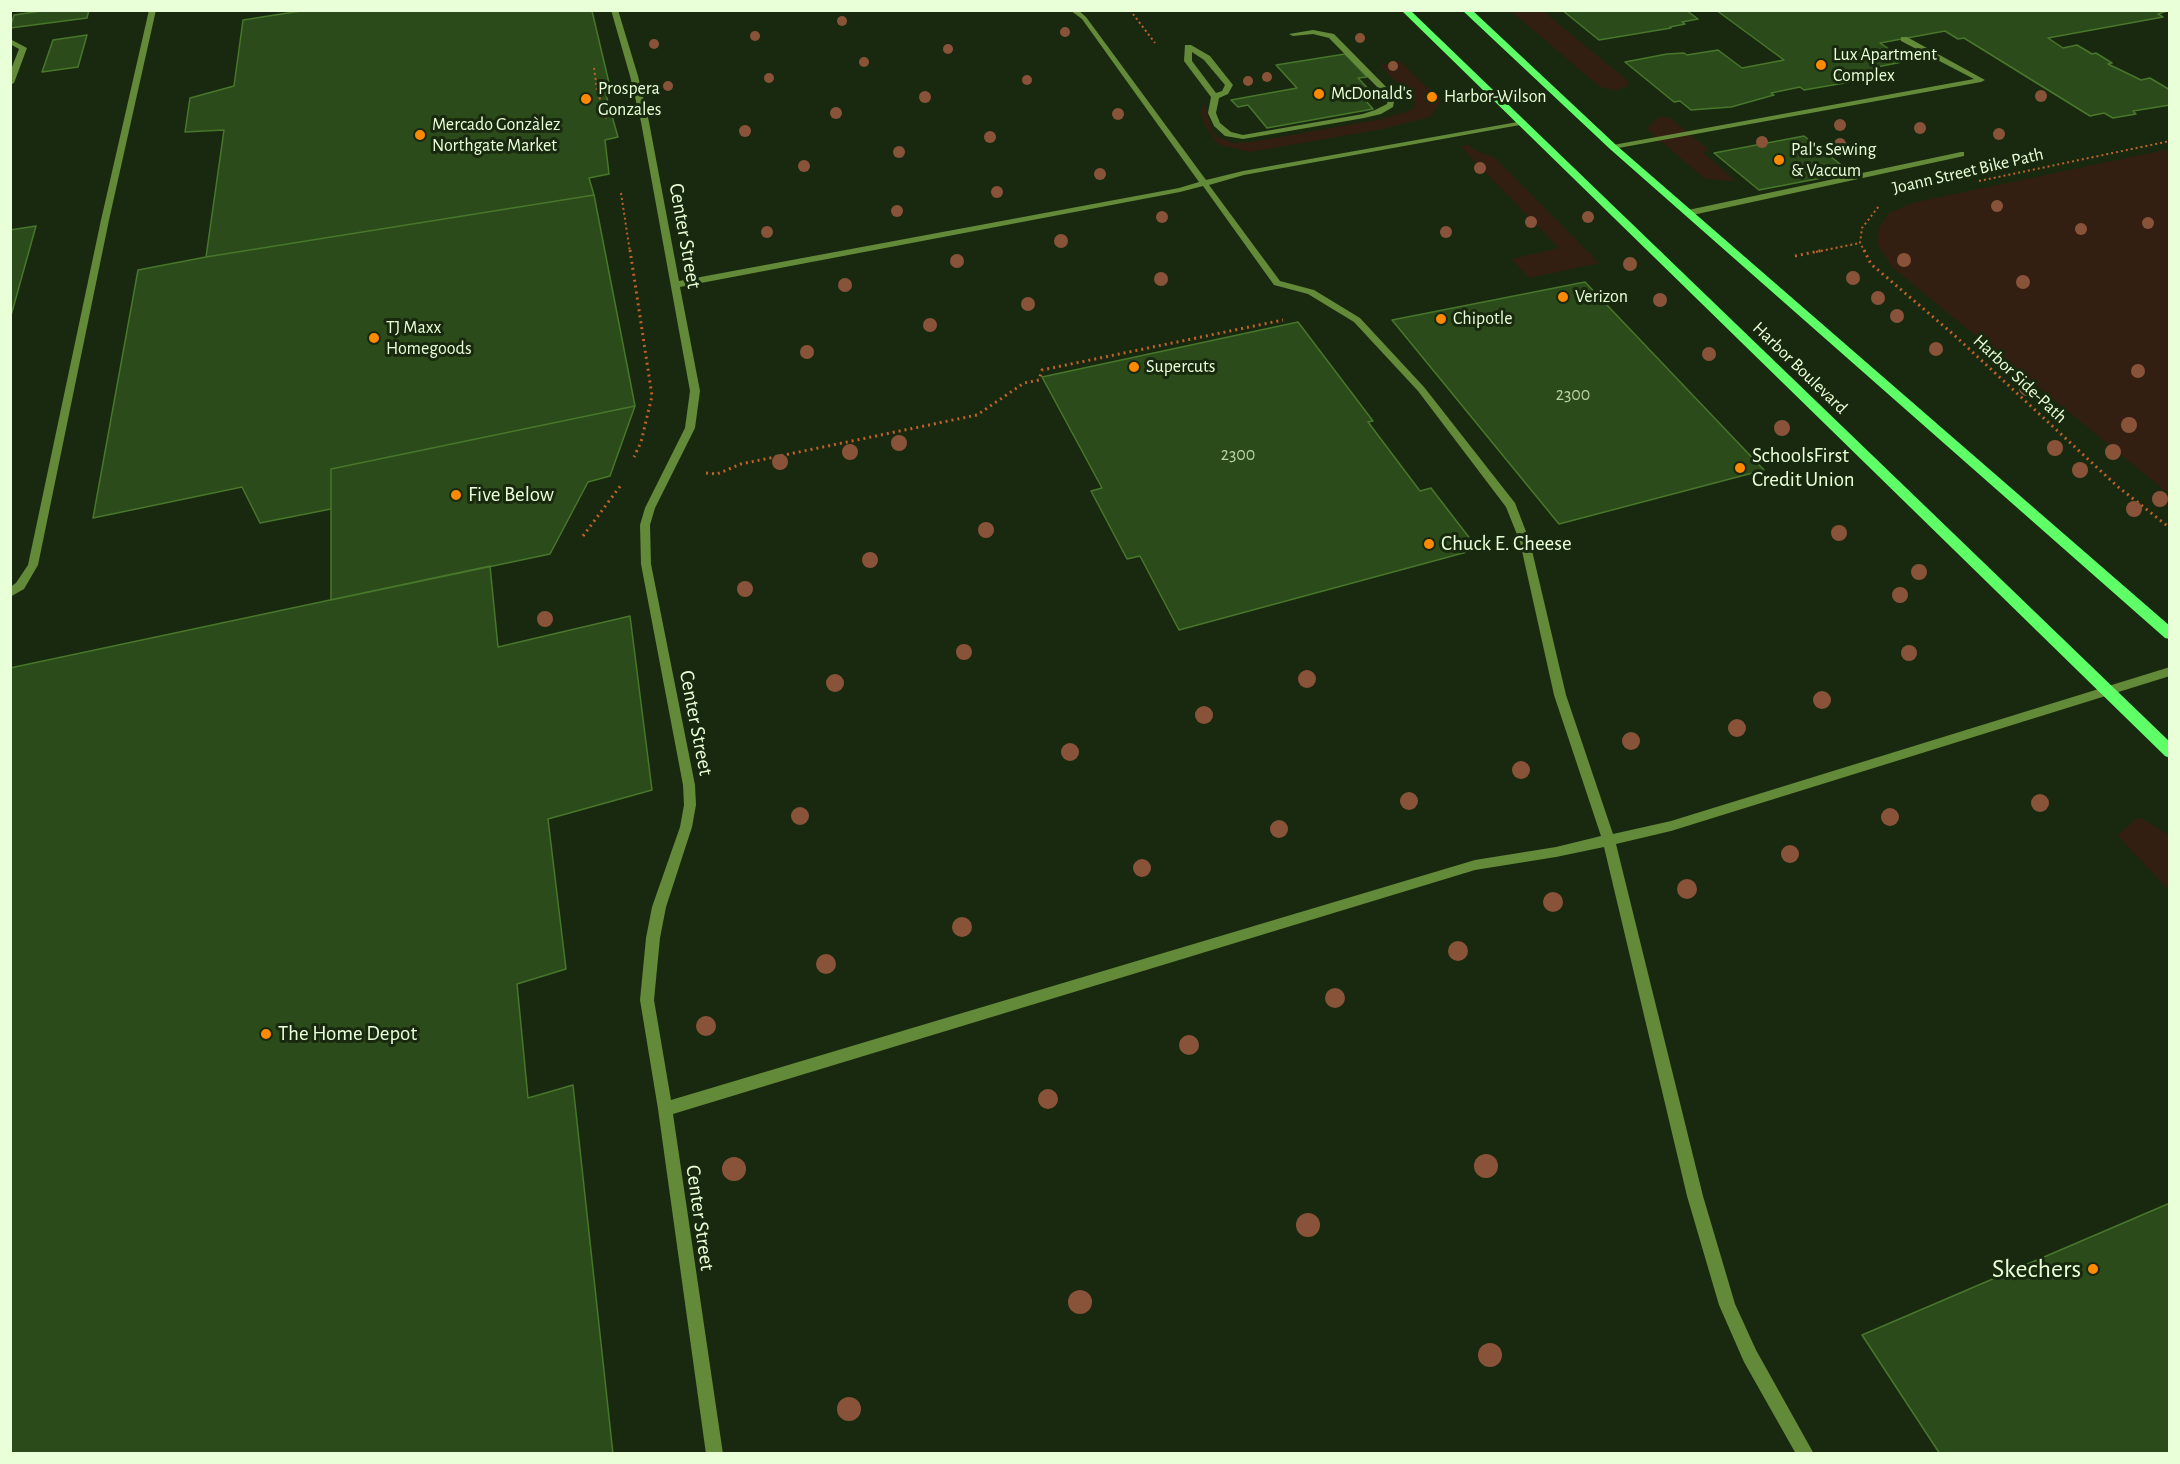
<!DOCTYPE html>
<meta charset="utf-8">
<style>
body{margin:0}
#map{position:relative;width:2180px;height:1464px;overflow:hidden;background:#19290f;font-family:"Alegreya Sans",sans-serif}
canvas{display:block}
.frame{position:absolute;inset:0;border:12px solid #e9ffd7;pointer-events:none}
</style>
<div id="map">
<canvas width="2180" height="1464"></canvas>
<div class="frame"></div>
</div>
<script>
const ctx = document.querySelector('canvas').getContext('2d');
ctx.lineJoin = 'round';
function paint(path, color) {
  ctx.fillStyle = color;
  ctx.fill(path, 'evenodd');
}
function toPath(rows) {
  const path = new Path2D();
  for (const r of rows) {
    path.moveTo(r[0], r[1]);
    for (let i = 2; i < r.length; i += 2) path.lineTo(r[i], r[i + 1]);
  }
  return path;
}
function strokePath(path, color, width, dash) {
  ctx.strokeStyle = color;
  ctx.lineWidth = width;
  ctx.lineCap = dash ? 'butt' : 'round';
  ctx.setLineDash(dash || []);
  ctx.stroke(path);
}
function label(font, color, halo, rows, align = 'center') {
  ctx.font = font + ' "Alegreya Sans",sans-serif';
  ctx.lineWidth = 6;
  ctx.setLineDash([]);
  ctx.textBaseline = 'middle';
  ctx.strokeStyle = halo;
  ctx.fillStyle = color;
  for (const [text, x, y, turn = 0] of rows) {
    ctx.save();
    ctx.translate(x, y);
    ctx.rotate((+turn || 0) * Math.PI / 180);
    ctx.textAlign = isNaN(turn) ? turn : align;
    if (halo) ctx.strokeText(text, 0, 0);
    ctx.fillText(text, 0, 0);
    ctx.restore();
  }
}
const green = toPath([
 [1515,10,1543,11,1628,81,1627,86,1617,90,1600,87,1512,12],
 [1400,61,1441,101,1430,117,1382,129,1250,152,1219,145,1205,126,1201,112,1204,103,1212,131,1218,137,1234,143,1251,142,1377,120,1407,112,1414,108,1415,102,1380,65],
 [1659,116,1670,118,1709,150,1702,152,1736,181,1705,179,1647,129],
 [1469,145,1475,150,1495,158,1599,263,1529,278,1512,259,1559,248,1460,146],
 [2169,149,2170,149,2169,494,1893,268,1877,244,1879,227,1889,213,1912,203],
 [2139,817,2169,835,2169,890,2117,835]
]);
const building = toPath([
 [48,10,89,10,87,18,10,28,14,15,48,10],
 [307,10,592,11,610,87,604,88,618,137,605,140,609,174,589,178,594,195,206,257,224,130,185,132,190,98,234,86,243,20,307,10],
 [1562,10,1686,10,1698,19,1682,22,1685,24,1670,27,1671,28,1599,40,1562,10],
 [1716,10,2170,10,2158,14,2163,17,2048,38,2063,48,2077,45,2092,54,2096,53,2112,63,2108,64,2141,80,2150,78,2170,90,2170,105,2133,111,2136,114,2113,118,2104,113,2090,116,1964,38,1958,39,1945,31,1880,43,1907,61,1877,67,1879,69,1865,72,1873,78,1804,90,1800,87,1771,93,1774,95,1731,107,1691,110,1680,101,1674,102,1625,62,1667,54,1684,53,1687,55,1718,50,1742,68,1784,60,1716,10],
 [87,35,78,67,42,72,53,40,87,35],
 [1345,54,1367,77,1358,78,1378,99,1366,101,1373,109,1267,128,1248,105,1238,107,1231,100,1297,88,1276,65,1345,54],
 [1804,136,1844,167,1821,172,1827,177,1759,190,1714,153,1804,136],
 [594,195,635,406,331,469,331,509,260,523,242,487,93,518,138,270,206,257,594,195],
 [36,226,10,319,10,230,36,226],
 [1585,282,1764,470,1559,524,1392,320,1585,282],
 [1298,322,1373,421,1368,422,1420,491,1431,488,1478,549,1179,630,1140,556,1127,559,1091,491,1102,488,1042,377,1298,322],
 [635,406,610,476,588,482,550,554,331,600,331,469,635,406],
 [490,566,498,647,630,616,652,790,548,819,566,969,517,984,528,1098,573,1085,613,1454,10,1454,10,668,490,566],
 [2170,1203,2170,1454,1940,1454,1862,1335,2170,1203]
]);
const pathFar1 = toPath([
 [1130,10,1155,43],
 [594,68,597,90,607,121],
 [1979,181,2170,141],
 [621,193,630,252],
 [1816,252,1860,243],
 [1865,252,1860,243,1862,228,1879,206]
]);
const path = toPath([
 [630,250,652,396,641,442,634,457],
 [1864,250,1871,264,1953,334,2117,486,2170,528],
 [1795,256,1824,250],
 [706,473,717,474,741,464,977,415,1024,383,1039,380,1042,370,1283,320],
 [583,536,621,485]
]);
const service = toPath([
 [149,10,156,10,109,220,38,565,24,589,10,597,10,587,16,583,28,565,101,220,149,10],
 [611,10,618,10,638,76,649,122,679,281,1179,188,1199,182,1082,19,1070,10,1078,10,1086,17,1206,180,1243,171,1523,121,1523,125,1520,125,1244,175,1209,185,1280,281,1314,290,1360,318,1424,387,1515,503,1530,542,1566,695,1613,834,1671,821,2170,667,2170,676,1671,831,1616,844,1703,1196,1735,1304,1756,1350,1814,1454,1796,1454,1744,1362,1719,1305,1687,1196,1604,847,1556,857,1475,870,673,1114,723,1454,706,1454,658,1109,640,1000,646,938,652,907,680,827,684,805,683,785,641,564,640,525,645,508,685,428,690,391,641,122,630,76,611,10],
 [1203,186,1274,285,1308,294,1354,322,1418,391,1506,507,1520,542,1554,695,1601,836,1556,847,1475,860,671,1100,654,1000,660,938,666,907,692,827,696,805,695,785,651,564,650,525,655,508,695,428,700,391,680,287,1180,192,1203,186],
 [1313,30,1334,34,1395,96,1393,107,1381,114,1364,118,1243,139,1225,136,1214,126,1208,113,1211,97,1184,61,1185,45,1191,45,1210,56,1233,85,1228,94,1219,98,1216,113,1220,123,1231,132,1243,135,1363,114,1375,110,1387,104,1388,98,1329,38,1313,34,1293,36,1289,34,1313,30],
 [1192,52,1204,60,1225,85,1222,91,1216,93,1192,61,1192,52],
 [1901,37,1907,37,1985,80,1981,82,1613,149,1609,147,1613,145,1974,79,1901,41,1901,37],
 [10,39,27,48,14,83,10,85,10,72,19,49,10,44,10,39],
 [1961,152,1964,152,1964,156,1688,216,1684,213,1688,210,1961,152]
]);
const primary = toPath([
 [1401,10,1410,10,2170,742,2170,758,2165,756,1401,10],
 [1462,10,1472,10,1616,145,2170,626,2170,639,2165,638,1610,149,1462,10]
]);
const trees = [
 [842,21,5],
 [1065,32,5],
 [755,36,5],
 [1360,38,5],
 [654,44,5],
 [948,49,5],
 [864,62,5],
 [1393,66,5],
 [1267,77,5],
 [769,78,5],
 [1027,80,5],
 [1248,81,5],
 [668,86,5],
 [2041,96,6],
 [925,97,6],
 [836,113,6],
 [1118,114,6],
 [1840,125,6],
 [1920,128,6],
 [745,131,6],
 [1999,134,6],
 [990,137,6],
 [1762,142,6],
 [1840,144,6],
 [899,152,6],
 [804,166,6],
 [1480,168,6],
 [1100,174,6],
 [997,192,6],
 [1997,206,6],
 [897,211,6],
 [1162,217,6],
 [1588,217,6],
 [1531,222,6],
 [2148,223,6],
 [2081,229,6],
 [767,232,6],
 [1446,232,6],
 [1061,241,7],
 [1904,260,7],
 [957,261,7],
 [1630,264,7],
 [1853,278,7],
 [1161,279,7],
 [2023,282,7],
 [845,285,7],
 [1878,298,7],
 [1660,300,7],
 [1028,304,7],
 [1897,316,7],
 [930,325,7],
 [1936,349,7],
 [807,352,7],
 [1709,354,7],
 [2138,371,7],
 [2027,388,8],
 [2129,425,8],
 [1782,428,8],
 [899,443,8],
 [2055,448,8],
 [850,452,8],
 [2113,452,8],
 [780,462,8],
 [2080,470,8],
 [2160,499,8],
 [2134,509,8],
 [986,530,8],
 [1839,533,8],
 [870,560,8],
 [1919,572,8],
 [745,589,8],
 [1900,595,8],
 [545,619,8],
 [964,652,8],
 [1909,653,8],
 [1307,679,9],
 [835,683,9],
 [1822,700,9],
 [1204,715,9],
 [1737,728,9],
 [1631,741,9],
 [1070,752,9],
 [1521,770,9],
 [1409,801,9],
 [2040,803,9],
 [800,816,9],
 [1890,817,9],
 [1279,829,9],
 [1790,854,9],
 [1142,868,9],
 [1687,889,10],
 [1553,902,10],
 [962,927,10],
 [1458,951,10],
 [826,964,10],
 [1335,998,10],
 [706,1026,10],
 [1189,1045,10],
 [1048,1099,10],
 [1486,1166,12],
 [734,1169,12],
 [1308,1225,12],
 [1080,1302,12],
 [1490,1355,12],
 [849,1409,12]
];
const markers = [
 [1821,65,6,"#ff8903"],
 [1319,94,6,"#ff8903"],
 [1432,97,6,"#ff8903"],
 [586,99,6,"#ff8903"],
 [420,135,6,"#ff8903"],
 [1779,160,6,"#ff8903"],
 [1563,297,6,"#ff8903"],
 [1441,319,6,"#ff8903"],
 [374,338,6,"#ff8903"],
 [1134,367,6,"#ff8903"],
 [1740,468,6,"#ff8903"],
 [456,495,6,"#ff8903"],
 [1429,544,6,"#ff8903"],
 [266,1034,6,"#ff8903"],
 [2093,1269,6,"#ff8903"]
];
const farPoinames = [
 ["Lux Apartment",1833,55],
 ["Complex",1833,76],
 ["Prospera",598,89],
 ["Gonzales",598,110],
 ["McDonald's",1331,94],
 ["Harbor-Wilson",1444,97],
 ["Mercado Gonzàlez",432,125],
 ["Northgate Market",432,146],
 ["Pal's Sewing",1791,150],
 ["& Vaccum",1791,171],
 ["Verizon",1575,297],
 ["Chipotle",1453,319],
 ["TJ Maxx",386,328],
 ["Homegoods",386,349],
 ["Supercuts",1146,367]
];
const farStreetnames = [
 ["Joann Street Bike Path",1968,171,-13],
 ["Harbor Boulevard",1800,368,44],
 ["Harbor Side-Path",2020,379,43]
];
const numberNames = [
 ["2300",1573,395],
 ["2300",1238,455]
];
const streetNames = [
 ["Center Street",685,236,80],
 ["Center Street",696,723,79],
 ["Center Street",700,1218,82]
];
const poiNames = [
 ["SchoolsFirst",1752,456],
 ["Credit Union",1752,480],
 ["Five Below",468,495],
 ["Chuck E. Cheese",1441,544],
 ["The Home Depot",278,1034]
];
const nearPoinames = [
 ["Skechers",2081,1269]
];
paint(green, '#331f12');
paint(building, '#2c4b1a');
strokePath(building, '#47772b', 1.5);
strokePath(pathFar1, '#bf622a', 2, [2, 3]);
strokePath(path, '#bf622a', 3, [2, 4]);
paint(service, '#638a38');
paint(primary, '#5eff67');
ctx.fillStyle = '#89533a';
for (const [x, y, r] of trees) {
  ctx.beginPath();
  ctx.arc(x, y, r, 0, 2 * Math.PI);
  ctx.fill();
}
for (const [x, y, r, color] of markers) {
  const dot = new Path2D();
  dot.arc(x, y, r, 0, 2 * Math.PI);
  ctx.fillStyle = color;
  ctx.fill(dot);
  strokePath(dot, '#19290f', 2);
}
label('18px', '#e9ffd7', '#19290f', farPoinames, 'left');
label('18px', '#e9ffd7', '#19290f', farStreetnames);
label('18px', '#bad2a8', null, numberNames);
label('21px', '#e9ffd7', '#19290f', streetNames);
label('21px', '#e9ffd7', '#19290f', poiNames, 'left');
label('26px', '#e9ffd7', '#19290f', nearPoinames, 'right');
</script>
